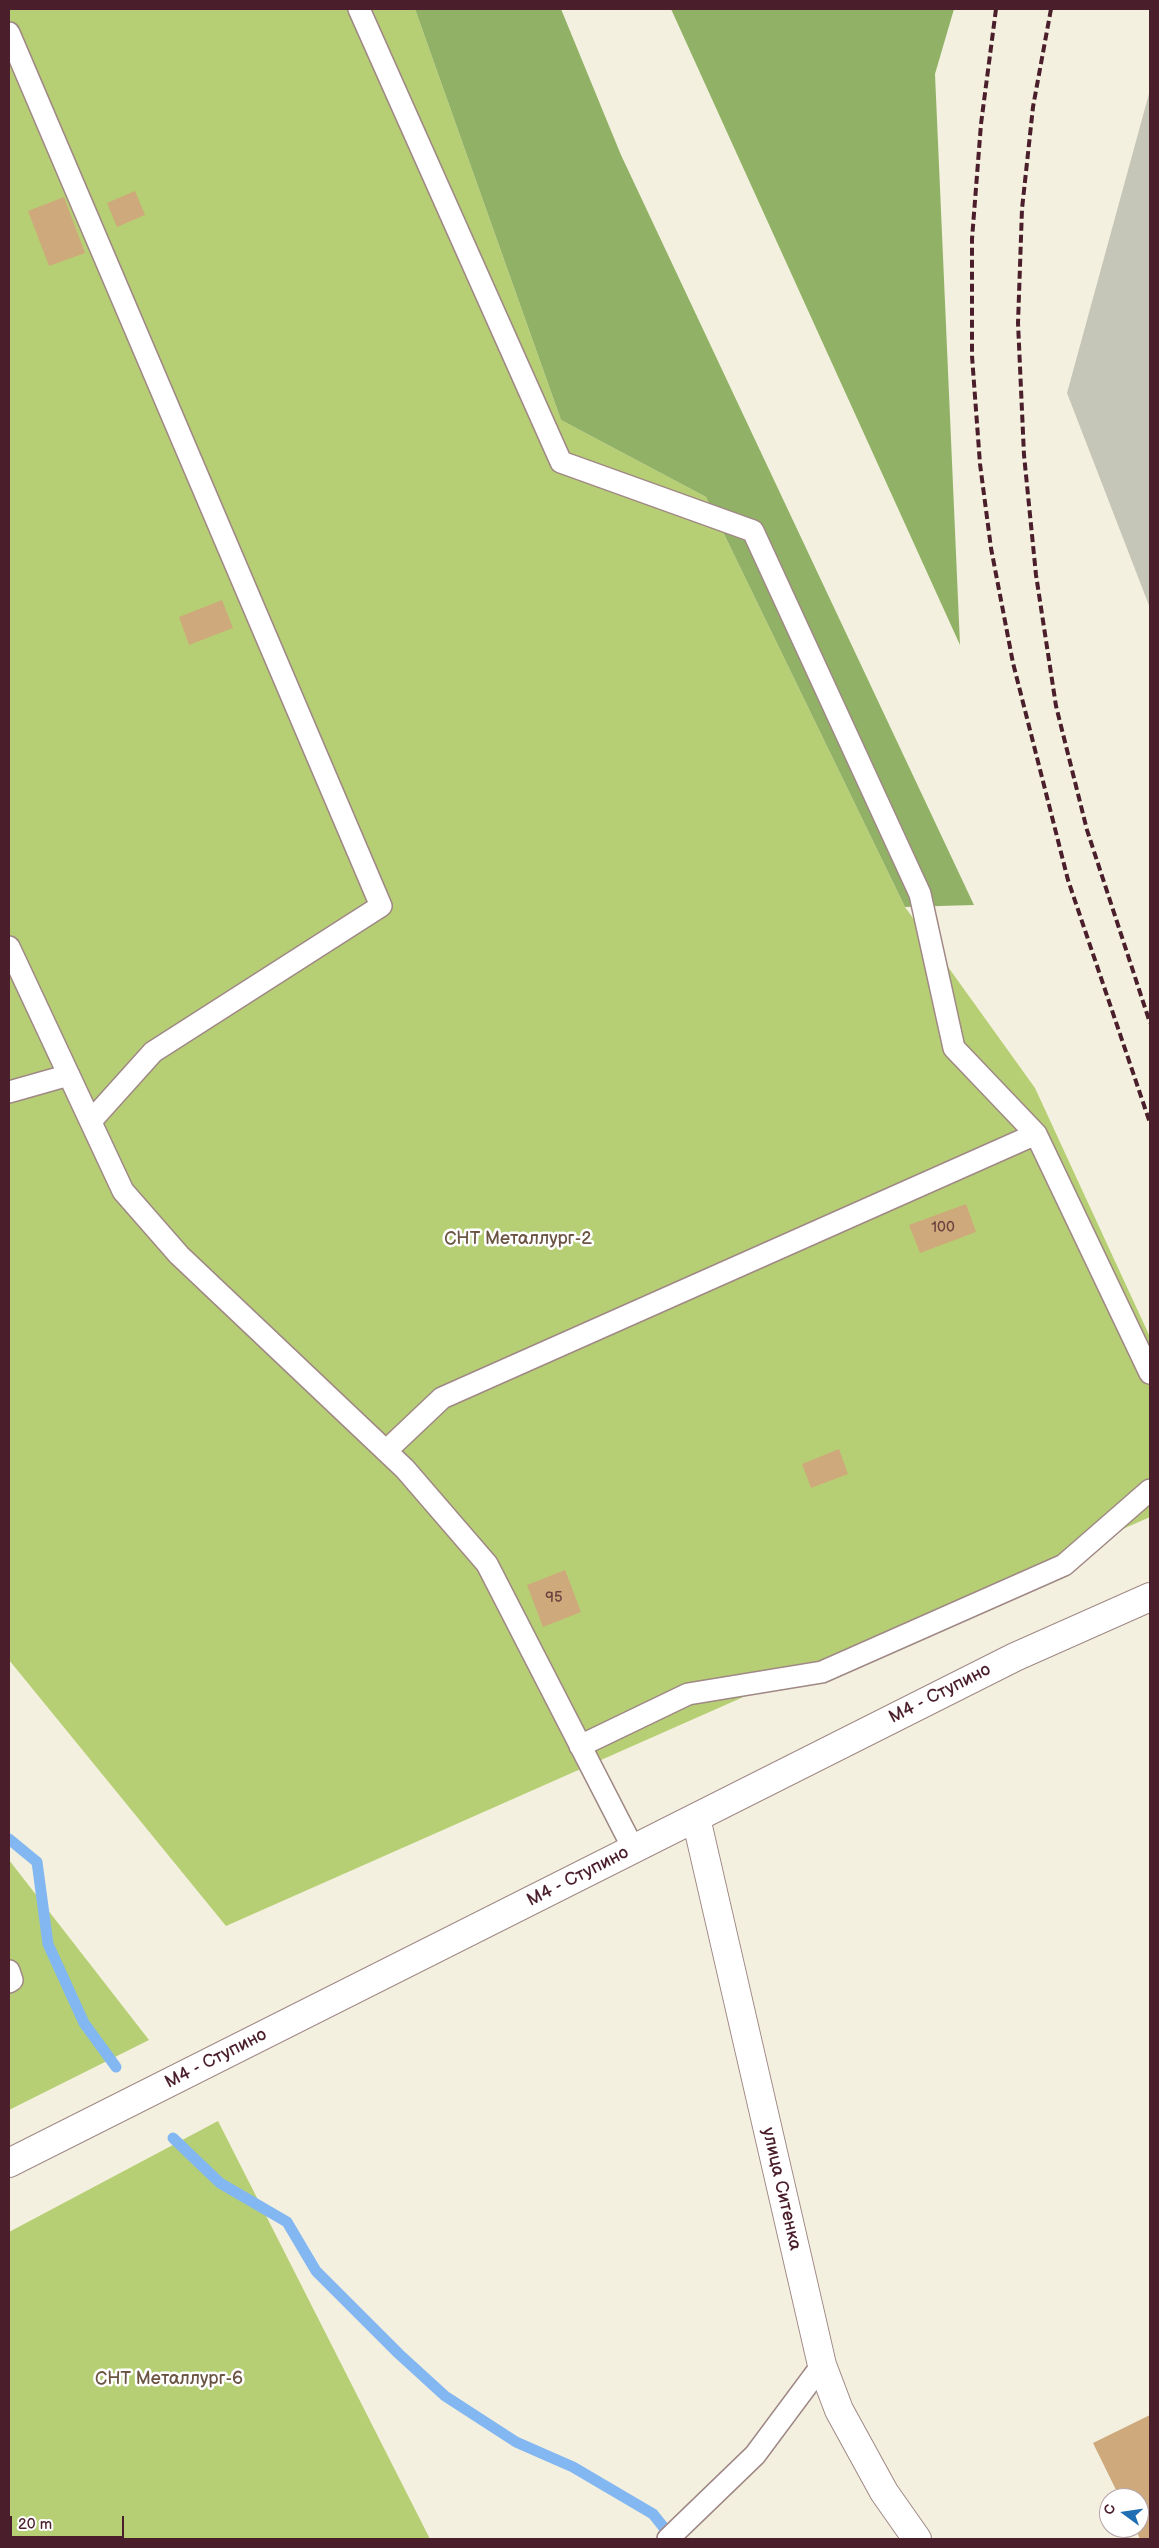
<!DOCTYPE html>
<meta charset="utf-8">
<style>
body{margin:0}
#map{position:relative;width:1159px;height:2548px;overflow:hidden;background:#f4f0df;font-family:"Balsamiq Sans",sans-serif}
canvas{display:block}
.frame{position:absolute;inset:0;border:10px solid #4a1f2b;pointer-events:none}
.north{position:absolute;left:1099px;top:2488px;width:50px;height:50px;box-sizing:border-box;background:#fff;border:1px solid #b7a5aa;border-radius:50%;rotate:284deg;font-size:14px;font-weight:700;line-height:20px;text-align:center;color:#4a1f2b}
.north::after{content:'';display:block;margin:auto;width:18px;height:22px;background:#1f6fb2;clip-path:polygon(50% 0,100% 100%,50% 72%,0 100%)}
.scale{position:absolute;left:10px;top:2516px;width:114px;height:22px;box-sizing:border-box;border:2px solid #4a1f2b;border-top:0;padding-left:6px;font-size:15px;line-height:18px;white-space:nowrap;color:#4a1f2b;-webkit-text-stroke:4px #fff;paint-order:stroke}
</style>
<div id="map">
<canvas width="1159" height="2548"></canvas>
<div class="frame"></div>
<div class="north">С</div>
<div class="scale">20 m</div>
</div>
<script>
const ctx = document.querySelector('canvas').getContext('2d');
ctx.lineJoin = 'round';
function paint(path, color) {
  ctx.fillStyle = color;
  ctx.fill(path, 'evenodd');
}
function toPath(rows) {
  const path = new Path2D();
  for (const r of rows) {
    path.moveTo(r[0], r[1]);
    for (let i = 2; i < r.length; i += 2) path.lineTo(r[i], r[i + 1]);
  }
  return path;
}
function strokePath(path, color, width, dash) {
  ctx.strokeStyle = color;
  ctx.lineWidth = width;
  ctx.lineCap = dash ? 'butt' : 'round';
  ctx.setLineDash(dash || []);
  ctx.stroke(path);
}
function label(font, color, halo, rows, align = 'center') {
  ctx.font = font + ' "Balsamiq Sans",sans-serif';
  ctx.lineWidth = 5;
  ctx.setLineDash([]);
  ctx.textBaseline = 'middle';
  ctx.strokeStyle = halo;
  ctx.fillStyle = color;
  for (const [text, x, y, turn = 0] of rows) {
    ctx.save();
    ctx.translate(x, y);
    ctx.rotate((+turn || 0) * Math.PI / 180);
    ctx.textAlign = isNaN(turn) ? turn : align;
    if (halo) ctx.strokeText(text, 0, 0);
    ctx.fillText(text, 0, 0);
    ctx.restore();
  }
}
const industrial = toPath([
 [1150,90,1150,608,1067,393]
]);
const green = toPath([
 [9,9,415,9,561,420,706,497,905,907,1035,1088,1150,1337,1150,1517,226,1926,9,1660],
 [9,1860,149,2040,9,2110],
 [218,2121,430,2539,9,2539,9,2232]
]);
const forest = toPath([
 [415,9,561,9,621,155,974,905,905,907,706,497,561,420],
 [671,9,954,9,935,74,960,645]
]);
const stream = toPath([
 [9,1839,37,1862,48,1944,84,2023,116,2067],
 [173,2138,220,2183,287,2222,316,2271,399,2354,445,2396,516,2442,573,2467,653,2514,673,2539]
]);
const building = toPath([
 [135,191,145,215,117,227,107,203],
 [64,197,85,253,49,266,28,211],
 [222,600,233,628,189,645,179,617],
 [966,1204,976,1232,920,1253,909,1225],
 [839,1449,848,1474,811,1488,802,1464],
 [565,1570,581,1612,543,1627,527,1585],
 [1150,2415,1150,2539,1140,2539,1135,2528,1139,2528,1139,2498,1120,2498,1093,2443]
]);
const service = toPath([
 [359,9,561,462,753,531,920,894,954,1048,1036,1134,1150,1373],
 [9,33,381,906,153,1052,91,1121],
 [9,947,123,1191,179,1255,405,1469,487,1564,634,1850],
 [9,1092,69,1075],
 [386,1451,442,1398,1036,1134],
 [580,1746,688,1694,822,1672,1064,1565,1150,1490],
 [9,1971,12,1980,9,1982],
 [668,2539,755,2455,822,2365]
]);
const minor = toPath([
 [696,1818,822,2365,839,2410,884,2492,917,2539]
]);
const primary = toPath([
 [9,2163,1015,1657,1150,1597]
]);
const rail = toPath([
 [996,9,981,124,972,239,972,356,980,464,991,548,1013,663,1068,880,1150,1123],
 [1051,9,1033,107,1022,209,1018,323,1024,455,1036,575,1056,706,1087,830,1150,1023]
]);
const numberNames = [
 ["100",943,1228],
 ["95",554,1598]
];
const parkNames = [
 ["СНТ Металлург-2",518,1239],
 ["СНТ Металлург-6",169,2379]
];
const streetNames = [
 ["М4 - Ступино",940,1694,-27],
 ["М4 - Ступино",578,1877,-27],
 ["М4 - Ступино",216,2059,-27],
 ["улица Ситенка",781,2189,77]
];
paint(industrial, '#c5c5b8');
paint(green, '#b7cf74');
paint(forest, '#91b266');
strokePath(stream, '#83b7f1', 11);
paint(building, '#cea97b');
strokePath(service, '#9f8885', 24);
strokePath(minor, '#9f8885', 30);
strokePath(primary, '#9f8885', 30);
strokePath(service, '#fff', 21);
strokePath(minor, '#fff', 28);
strokePath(primary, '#fff', 28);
strokePath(rail, '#4a1f2b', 4, [8, 4]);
label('15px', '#6b423f', null, numberNames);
label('18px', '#6b5441', '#fff', parkNames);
label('18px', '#4a1f2b', '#fff', streetNames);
</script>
